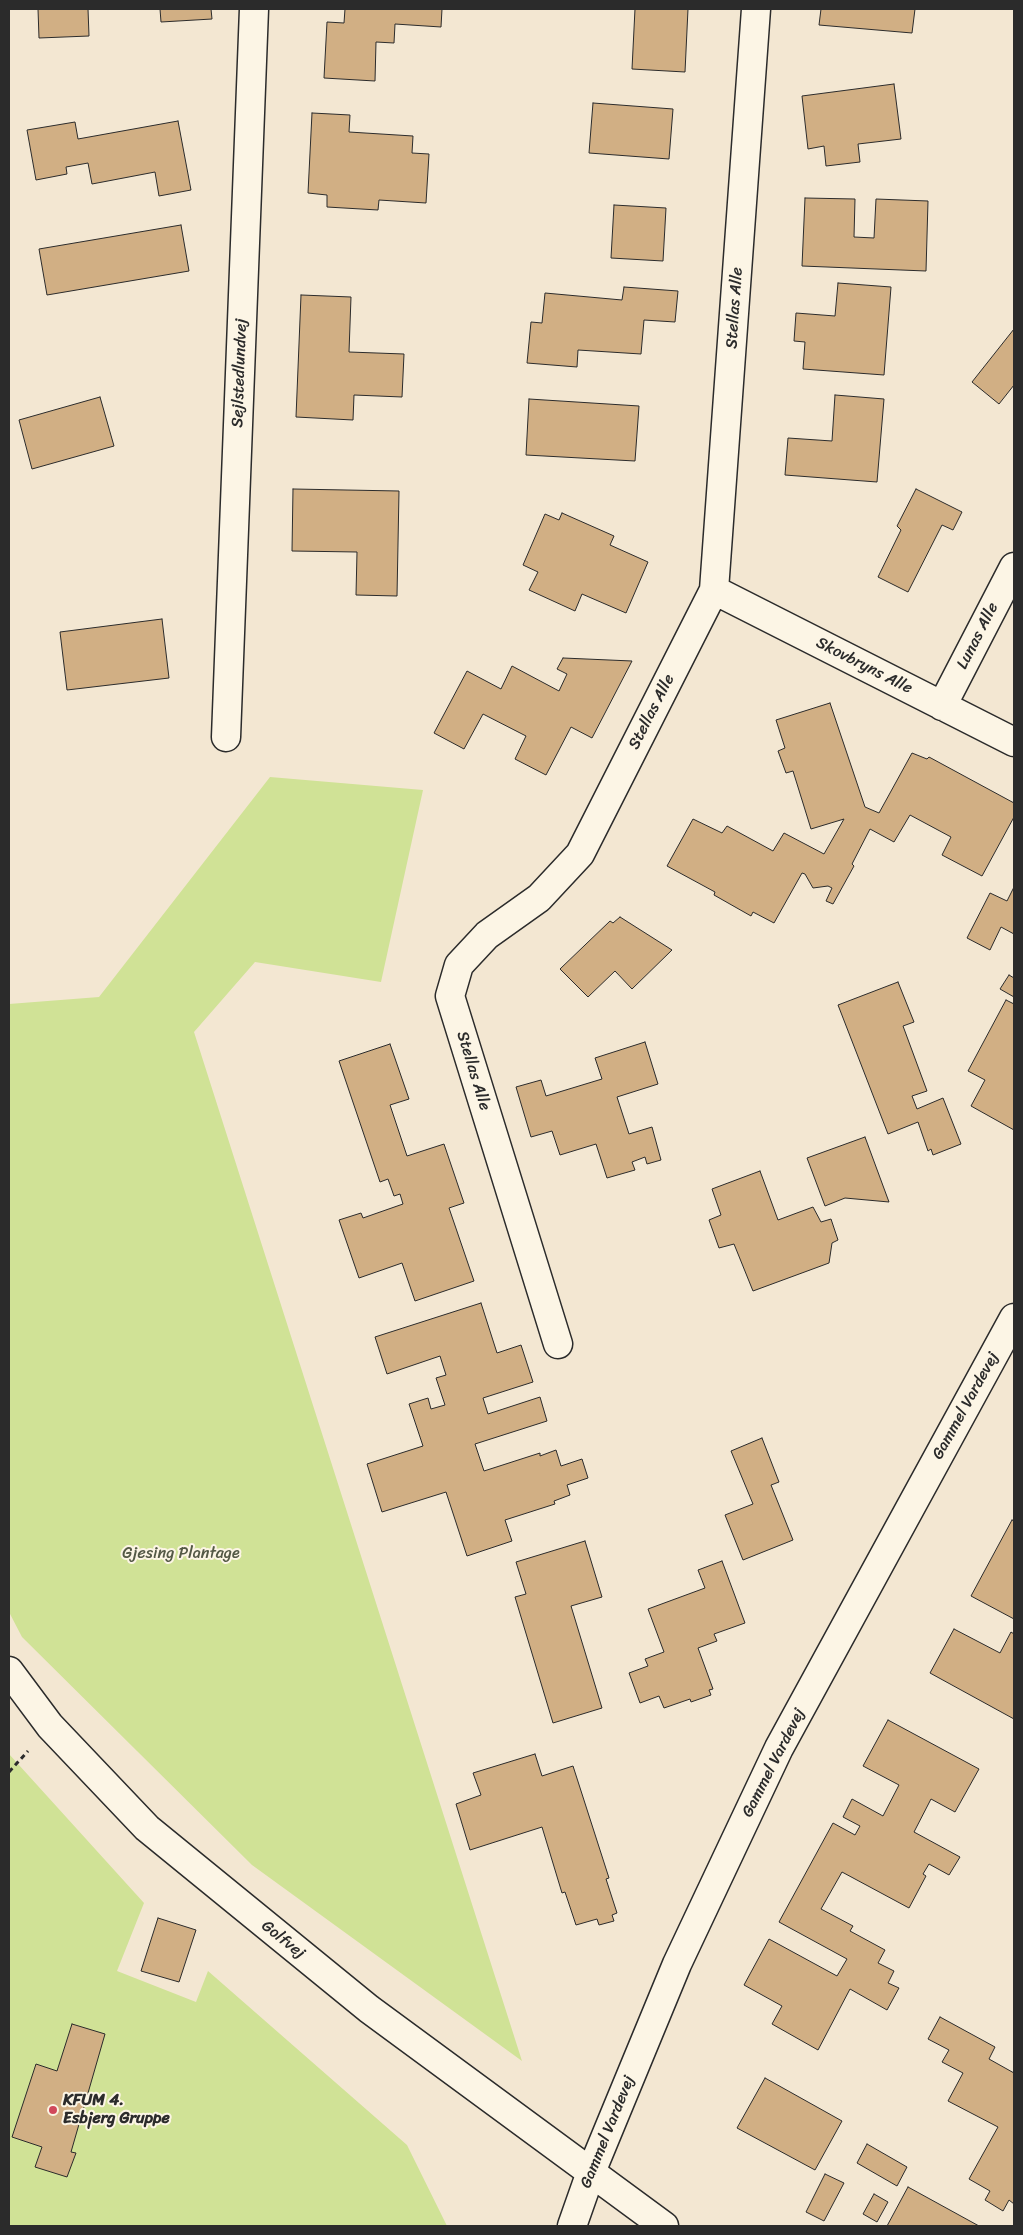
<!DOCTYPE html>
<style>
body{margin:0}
#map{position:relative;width:1023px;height:2235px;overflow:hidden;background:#f3e7d2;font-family:Sriracha,sans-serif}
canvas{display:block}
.frame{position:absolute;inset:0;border:10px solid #2b2b2b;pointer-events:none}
</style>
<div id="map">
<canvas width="1023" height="2235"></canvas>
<div class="frame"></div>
</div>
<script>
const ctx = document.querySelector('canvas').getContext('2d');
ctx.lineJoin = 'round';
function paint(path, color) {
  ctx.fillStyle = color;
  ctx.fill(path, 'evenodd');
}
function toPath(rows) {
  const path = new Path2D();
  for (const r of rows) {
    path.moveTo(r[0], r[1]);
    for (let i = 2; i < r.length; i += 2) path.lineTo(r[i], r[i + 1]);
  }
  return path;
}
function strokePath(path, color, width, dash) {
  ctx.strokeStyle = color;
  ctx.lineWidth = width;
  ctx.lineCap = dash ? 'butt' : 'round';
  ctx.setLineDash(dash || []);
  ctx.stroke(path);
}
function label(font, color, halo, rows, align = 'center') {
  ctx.font = font + ' Sriracha,sans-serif';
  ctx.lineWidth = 4;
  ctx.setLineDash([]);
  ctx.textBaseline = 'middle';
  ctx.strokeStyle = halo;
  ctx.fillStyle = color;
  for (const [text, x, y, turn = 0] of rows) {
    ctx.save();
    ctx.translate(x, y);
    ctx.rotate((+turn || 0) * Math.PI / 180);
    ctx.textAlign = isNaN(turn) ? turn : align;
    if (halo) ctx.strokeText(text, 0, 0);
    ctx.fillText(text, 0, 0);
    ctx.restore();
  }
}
const green = toPath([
 [270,777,423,790,381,982,255,962,194,1032,522,2061,252,1865,22,1637,9,1612,9,1004,99,997],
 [9,1754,144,1903,117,1971,196,2002,208,1971,407,2145,447,2226,9,2226]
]);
const building = toPath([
 [38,9,88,9,89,36,39,38,38,9],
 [160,9,211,9,212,19,161,22,160,9],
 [345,9,442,9,441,27,395,24,394,43,376,42,375,81,324,78,327,22,344,23,345,9],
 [635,9,688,9,685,72,632,69,635,9],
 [821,9,915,9,912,33,819,25,821,9],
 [894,84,901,139,858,144,860,162,826,166,824,146,808,149,802,96,894,84],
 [593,103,673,109,669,159,589,153,593,103],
 [312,113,350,115,349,132,413,136,412,153,429,154,426,203,379,200,378,210,327,207,327,195,308,193,312,113],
 [178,121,191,190,159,196,155,172,92,184,88,163,66,167,67,174,36,180,27,130,75,122,78,139,178,121],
 [805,198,855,199,854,237,874,238,876,199,928,201,926,271,802,266,805,198],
 [614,205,666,208,663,261,611,258,614,205],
 [181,225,189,271,47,295,39,249,181,225],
 [838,283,891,287,884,375,803,369,805,342,794,341,796,313,835,316,838,283],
 [624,287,678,291,675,322,644,320,641,354,578,350,577,367,527,363,531,322,542,323,545,293,622,300,624,287],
 [301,295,351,297,349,352,404,354,402,397,354,395,353,420,296,417,301,295],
 [1014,329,1014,385,999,404,972,382,1014,329],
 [835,395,884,399,877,482,785,475,788,438,832,441,835,395],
 [100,397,114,446,32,469,19,420,100,397],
 [529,399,639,406,635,461,526,455,529,399],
 [293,489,399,491,397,596,356,595,357,552,292,551,293,489],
 [916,489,962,512,953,530,942,525,908,592,878,577,901,530,897,526,916,489],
 [562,513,614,536,610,545,648,562,626,613,582,594,575,611,529,590,538,572,523,565,545,514,559,520,562,513],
 [162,619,169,678,67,690,60,632,162,619],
 [563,658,632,661,592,738,571,727,546,775,515,759,526,736,483,714,464,749,434,733,467,671,501,689,512,666,559,691,567,674,557,669,563,658],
 [830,703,865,807,879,813,912,753,927,759,929,757,1014,803,1014,817,982,876,942,855,951,837,910,815,894,842,870,829,852,864,854,866,833,904,826,901,832,888,828,886,813,888,805,874,802,873,774,923,753,912,751,916,714,895,715,892,667,866,693,819,722,833,727,826,773,851,784,833,824,854,844,819,811,829,793,771,786,773,778,751,785,748,776,720,830,703],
 [1014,887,1014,934,1001,927,990,950,967,938,990,893,1007,901,1014,887],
 [620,917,672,950,632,989,615,971,588,997,560,969,610,921,613,923,620,917],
 [1009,975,1014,978,1014,997,1000,989,1009,975],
 [898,982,914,1022,903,1026,927,1091,912,1096,917,1109,943,1098,961,1144,933,1155,931,1149,928,1151,918,1122,888,1134,838,1005,898,982],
 [1006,1000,1014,1004,1014,1130,971,1106,985,1080,968,1071,1006,1000],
 [645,1042,658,1084,617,1097,629,1134,652,1127,661,1160,647,1164,645,1157,632,1162,635,1170,607,1178,596,1144,560,1155,552,1131,531,1137,516,1087,541,1080,546,1096,602,1079,595,1058,645,1042],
 [390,1044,409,1099,390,1105,407,1156,444,1144,464,1203,449,1208,474,1281,415,1301,402,1263,359,1278,339,1220,361,1213,363,1218,403,1204,400,1194,394,1196,388,1179,380,1182,339,1061,390,1044],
 [865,1137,889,1202,845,1198,825,1206,807,1158,865,1137],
 [760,1171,778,1220,813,1207,821,1222,831,1219,838,1240,832,1243,829,1263,753,1291,734,1244,719,1248,709,1220,721,1215,712,1189,760,1171],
 [481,1303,497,1353,521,1345,533,1382,483,1398,488,1414,540,1397,547,1421,475,1444,484,1471,540,1453,540,1456,556,1450,561,1466,582,1459,588,1478,567,1485,570,1495,554,1501,555,1504,505,1520,512,1541,467,1556,446,1492,382,1512,367,1464,423,1446,409,1404,428,1398,431,1409,445,1405,436,1378,446,1375,440,1356,387,1374,375,1337,481,1303],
 [762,1438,779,1482,771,1485,793,1540,743,1560,725,1515,753,1504,731,1451,762,1438],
 [1012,1520,1014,1521,1014,1619,971,1596,1012,1520],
 [585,1541,602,1597,571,1606,602,1708,553,1723,515,1597,526,1594,516,1562,585,1541],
 [722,1561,745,1623,714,1634,717,1641,698,1648,713,1689,709,1690,711,1695,691,1702,690,1699,664,1708,659,1696,640,1703,629,1673,648,1666,645,1659,664,1652,648,1609,705,1588,698,1570,722,1561],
 [954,1629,1000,1653,1011,1632,1014,1634,1014,1719,930,1673,954,1629],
 [888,1720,979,1769,955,1812,931,1799,914,1832,960,1857,949,1875,929,1864,923,1874,926,1876,909,1908,842,1872,821,1909,853,1926,850,1931,885,1950,878,1963,894,1971,888,1983,899,1988,887,2010,850,1989,818,2050,772,2024,782,2006,744,1985,769,1939,837,1976,847,1959,779,1922,833,1823,855,1835,860,1826,843,1817,852,1799,883,1816,899,1785,863,1766,888,1720],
 [535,1754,542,1776,573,1766,609,1878,606,1879,617,1913,612,1915,614,1921,599,1925,597,1919,576,1925,565,1892,562,1893,542,1827,470,1850,456,1804,481,1795,473,1773,535,1754],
 [158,1918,196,1930,179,1982,141,1971,158,1918],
 [940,2017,995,2047,989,2059,1014,2073,1014,2204,1009,2200,1003,2211,985,2200,990,2191,969,2179,998,2127,948,2101,963,2073,942,2062,949,2050,928,2039,940,2017],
 [72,2024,105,2034,71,2152,76,2153,67,2177,35,2167,42,2147,12,2137,36,2064,57,2071,72,2024],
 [765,2078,842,2121,815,2170,737,2128,765,2078],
 [867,2144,907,2167,897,2186,857,2163,867,2144],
 [825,2174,844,2183,824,2221,806,2212,825,2174],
 [908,2187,979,2226,887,2226,908,2187],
 [874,2194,888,2202,877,2222,863,2214,874,2194]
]);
const path = toPath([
 [9,1772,28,1751]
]);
const minor = toPath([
 [714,590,1014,742],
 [942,706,1014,567],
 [226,737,254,9],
 [558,1344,450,996,459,965,487,935,539,898,580,854,714,590,756,9],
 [9,1671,50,1726,147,1828,369,2009,664,2226],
 [572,2226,591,2172,677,1964,779,1748,1014,1318]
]);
const markers = [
 [53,2110,5,"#d1495b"]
];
const streetNames = [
 ["Stellas Alle",735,308,-86],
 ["Sejlstedlundvej",240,373,-88],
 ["Lunas Alle",978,636,-63],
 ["Skovbryns Alle",864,666,27],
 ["Stellas Alle",652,712,-63],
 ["Stellas Alle",473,1071,73],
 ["Gammel Vardevej",966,1406,-61],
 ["Gammel Vardevej",774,1763,-63],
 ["Golfvej",283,1940,39],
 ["Gammel Vardevej",608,2132,-68]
];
const parkNames = [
 ["Gjesing Plantage",181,1554]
];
const poiNames = [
 ["KFUM 4.",63,2101],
 ["Esbjerg Gruppe",63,2119]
];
paint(green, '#d0e296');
paint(building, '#d1af84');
strokePath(building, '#2b2b2b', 1);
strokePath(minor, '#2b2b2b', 31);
strokePath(path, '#2b2b2b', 3, [5, 4]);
strokePath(minor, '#fcf5e5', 28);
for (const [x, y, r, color] of markers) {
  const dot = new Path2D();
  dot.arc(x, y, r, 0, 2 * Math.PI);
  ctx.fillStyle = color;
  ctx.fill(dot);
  strokePath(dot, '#fcf5e5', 2);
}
label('16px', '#2b2b2b', '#fcf5e5', streetNames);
label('16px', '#545946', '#fcf5e5', parkNames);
label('bold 16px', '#2b2b2b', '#fcf5e5', poiNames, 'left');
</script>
